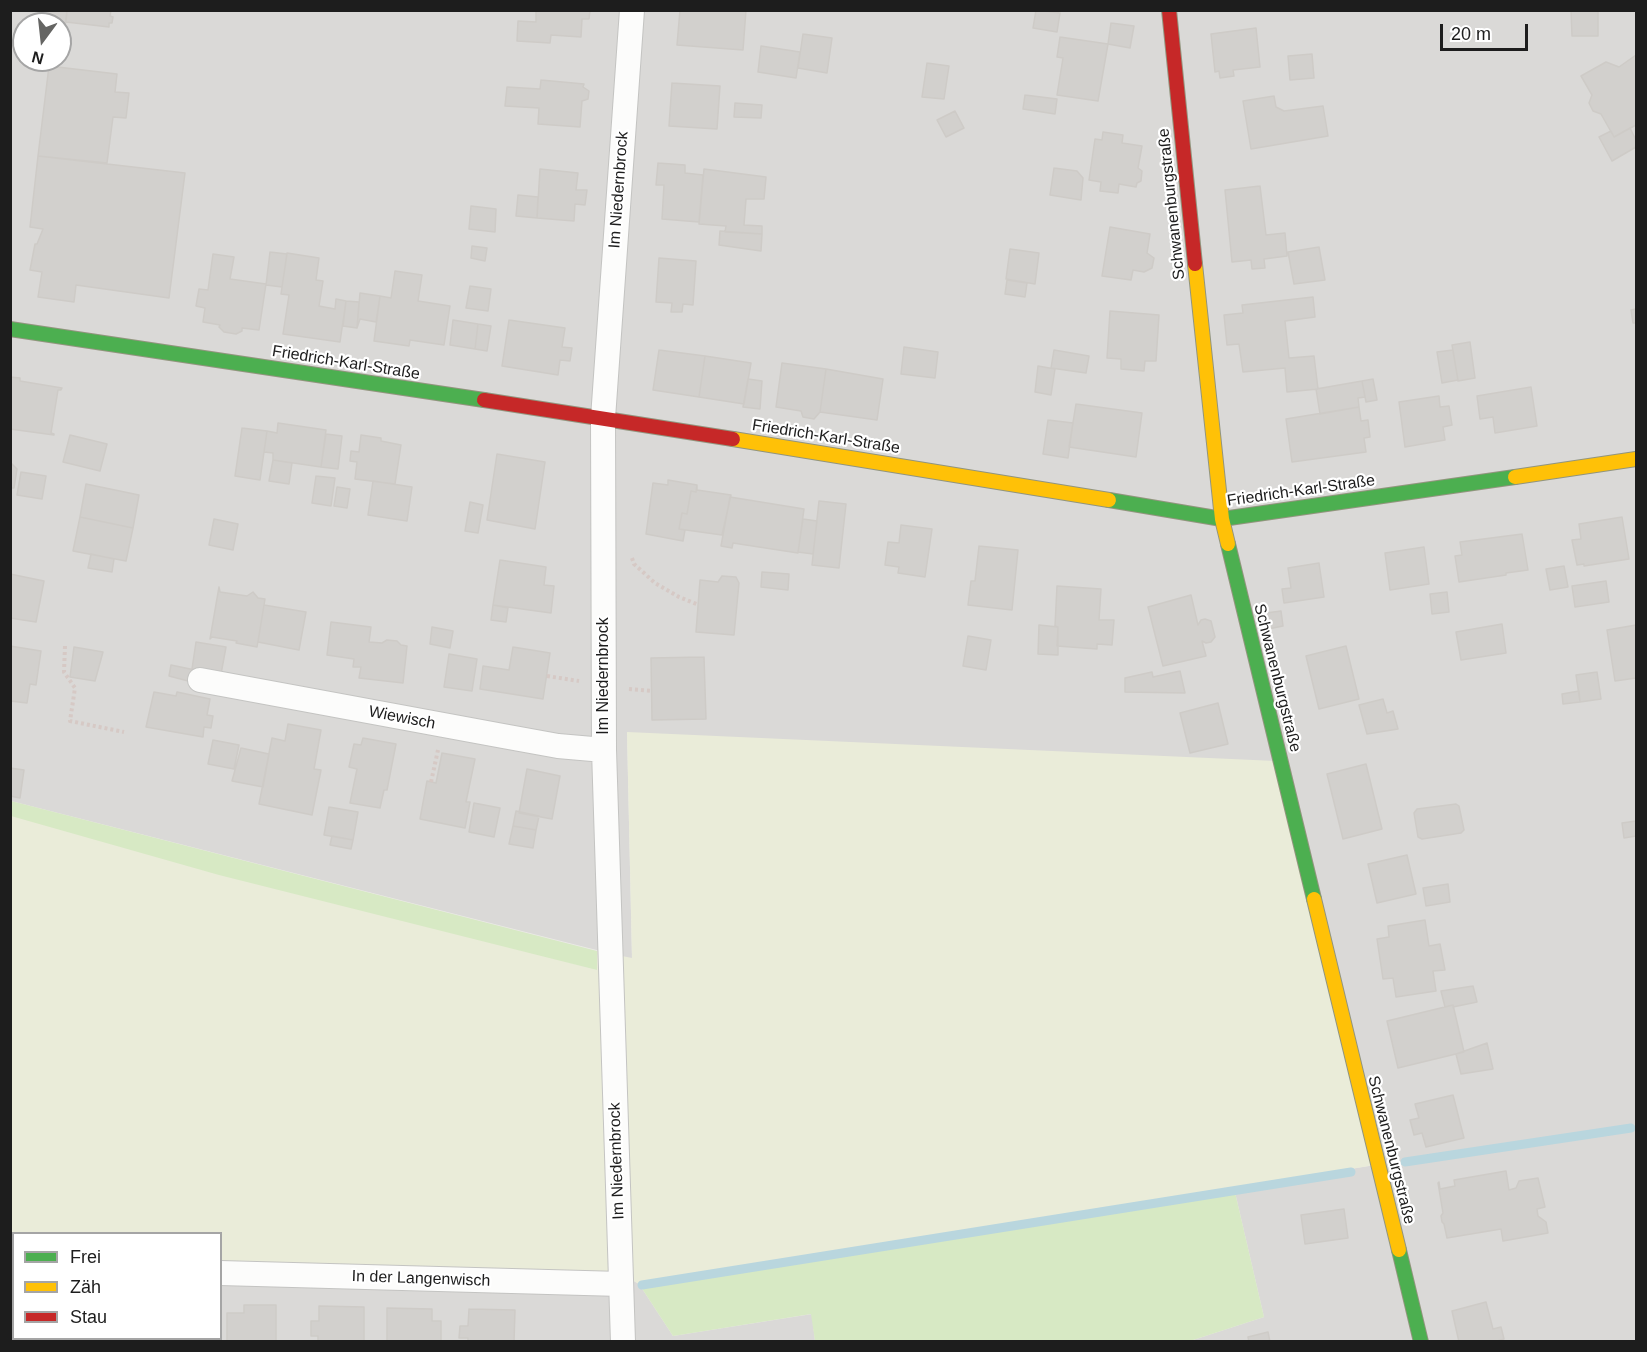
<!DOCTYPE html>
<meta charset="utf-8">
<style>
body{margin:0}
#map{position:relative;width:1647px;height:1352px;overflow:hidden;background:#ebeae6;font-family:Helvetica,sans-serif}
canvas{display:block}
.frame{position:absolute;inset:0;border:12px solid #1d1d1d;pointer-events:none}
.legend{position:absolute;left:12px;top:1232px;width:210px;height:108px;box-sizing:border-box;background:#fff;border:2px solid #a5a5a5;margin:0;padding:8px 10px;list-style:none;font-size:18px;color:#1d1d1d}
.legend li{display:flex;align-items:center;gap:12px;height:30px}
.legend b{width:30px;border:2px solid #a5a5a5}
.north{position:absolute;left:12px;top:12px;width:60px;height:60px;box-sizing:border-box;background:#fff;border:2px solid #a5a5a5;border-radius:50%;rotate:195deg;font-size:16px;font-weight:700;line-height:24px;text-align:center;color:#1d1d1d}
.north::after{content:'';display:block;margin:auto;width:21px;height:27px;background:#656563;clip-path:polygon(50% 0,100% 100%,50% 72%,0 100%)}
.scale{position:absolute;left:1440px;top:24px;width:88px;height:27px;box-sizing:border-box;border:3px solid #1d1d1d;border-top:0;padding-left:8px;font-size:18px;line-height:21px;white-space:nowrap;color:#1d1d1d;-webkit-text-stroke:4px #fff;paint-order:stroke}
</style>
<div id="map">
<canvas width="1647" height="1352"></canvas>
<div class="frame"></div>
<ul class="legend">
<li><b style="height:8px;background:#4caf50"></b>Frei</li>
<li><b style="height:8px;background:#ffc107"></b>Zäh</li>
<li><b style="height:8px;background:#c62828"></b>Stau</li>
</ul>
<div class="north">N</div>
<div class="scale">20 m</div>
</div>
<script>
const ctx = document.querySelector('canvas').getContext('2d');
ctx.lineJoin = 'round';
function paint(path, color) {
  ctx.fillStyle = color;
  ctx.fill(path, 'evenodd');
}
function toPath(rows) {
  const path = new Path2D();
  for (const r of rows) {
    path.moveTo(r[0], r[1]);
    for (let i = 2; i < r.length; i += 2) path.lineTo(r[i], r[i + 1]);
  }
  return path;
}
function strokePath(path, color, width, dash) {
  ctx.strokeStyle = color;
  ctx.lineWidth = width;
  ctx.lineCap = dash ? 'butt' : 'round';
  ctx.setLineDash(dash || []);
  ctx.stroke(path);
}
function label(font, color, halo, rows, align = 'center') {
  ctx.font = font + ' Helvetica,sans-serif';
  ctx.lineWidth = 4.5;
  ctx.setLineDash([]);
  ctx.textBaseline = 'middle';
  ctx.strokeStyle = halo;
  ctx.fillStyle = color;
  for (const [text, x, y, turn = 0] of rows) {
    ctx.save();
    ctx.translate(x, y);
    ctx.rotate((+turn || 0) * Math.PI / 180);
    ctx.textAlign = isNaN(turn) ? turn : align;
    if (halo) ctx.strokeText(text, 0, 0);
    ctx.fillText(text, 0, 0);
    ctx.restore();
  }
}
const residential = toPath([
 [10,11,1636,11,1636,1341,1190,1341,1264,1317,1234,1188,1375,1165,627,733,632,959,11,801],
 [24,24,60,24,60,60,24,60],
 [10,1261,14,1261,14,1338,220,1338,221,1266,624,1275,639,1284,673,1336,812,1314,815,1341,11,1341]
]);
const farmland = toPath([
 [627,732,1276,761,1375,1165,639,1284,623,1275,221,1266,220,1234,14,1234,13,1261,11,1261,10,814,597,970,597,951,632,958]
]);
const grass = toPath([
 [11,801,597,951,597,970,219,875,11,816],
 [1234,1188,1264,1317,1190,1341,815,1341,811,1314,673,1336,639,1284]
]);
const stream = toPath([
 [1405,1162,1631,1128],
 [642,1285,1351,1172]
]);
const building = toPath([
 [40,10,67,10,65,27,60,26,60,24,38,23,40,10],
 [67,10,111,10,110,16,113,17,112,23,109,23,109,27,66,22,67,10],
 [536,10,590,10,589,19,582,19,581,37,551,35,550,43,517,41,518,21,536,22,536,10],
 [680,10,746,10,743,50,677,45,680,10],
 [1036,10,1060,13,1057,32,1033,28,1036,10],
 [1571,10,1598,10,1598,36,1572,36,1571,10],
 [1111,23,1134,26,1130,48,1108,44,1111,23],
 [1256,28,1260,67,1233,70,1234,76,1220,78,1219,71,1215,72,1211,34,1256,28],
 [803,34,832,38,827,73,798,68,803,34],
 [1060,37,1108,44,1098,101,1057,95,1063,58,1057,57,1060,37],
 [761,46,800,52,796,78,758,72,761,46],
 [1312,54,1314,78,1290,80,1288,56,1312,54],
 [1636,55,1636,125,1614,137,1601,114,1593,111,1589,103,1592,95,1581,76,1606,62,1619,67,1636,55],
 [927,63,949,66,944,99,922,97,927,63],
 [49,66,117,74,115,92,129,93,126,118,113,117,107,163,38,156,49,66],
 [541,80,584,84,583,87,589,91,588,99,582,101,580,127,538,124,539,108,505,106,507,87,540,89,541,80],
 [672,83,720,86,717,129,669,126,672,83],
 [1025,95,1057,99,1055,114,1023,109,1025,95],
 [1274,96,1276,107,1284,111,1323,106,1328,136,1251,149,1243,101,1274,96],
 [735,103,762,105,761,118,734,117,735,103],
 [955,111,964,128,946,137,937,120,955,111],
 [1630,128,1636,140,1636,147,1612,161,1599,137,1611,131,1614,137,1630,128],
 [1103,132,1123,135,1122,143,1142,146,1138,168,1142,171,1141,181,1137,183,1136,187,1119,184,1118,193,1100,191,1101,182,1089,180,1095,139,1102,140,1103,132],
 [38,156,185,173,169,298,76,285,74,302,38,297,42,272,30,270,35,244,37,244,43,229,30,227,38,156],
 [658,163,685,165,685,173,703,175,699,222,662,219,664,185,656,185,658,163],
 [1054,168,1077,171,1083,178,1081,200,1050,195,1054,168],
 [540,169,578,173,576,190,587,190,585,205,575,204,574,221,537,218,540,169],
 [704,169,766,177,764,199,746,199,744,225,762,226,762,234,725,232,726,226,699,224,704,169],
 [1260,186,1266,235,1285,233,1287,256,1264,259,1265,268,1252,269,1251,260,1232,262,1225,190,1260,186],
 [518,195,538,197,537,218,516,216,518,195],
 [471,206,496,209,495,232,469,229,471,206],
 [1110,227,1150,234,1147,253,1154,258,1152,268,1144,272,1133,270,1131,280,1102,276,1110,227],
 [720,231,762,234,761,251,719,245,720,231],
 [472,246,487,248,485,261,471,258,472,246],
 [1319,247,1325,280,1294,284,1288,252,1319,247],
 [1010,249,1039,253,1035,284,1006,279,1010,249],
 [270,252,287,254,282,287,266,285,270,252],
 [287,253,319,258,316,280,323,281,319,306,335,309,336,299,346,301,340,342,283,334,289,295,281,294,287,253],
 [213,254,234,257,230,279,266,284,259,330,242,328,242,331,236,334,224,332,219,327,220,325,203,322,205,308,196,306,199,289,208,290,213,254],
 [659,258,696,261,693,305,683,304,682,312,671,312,672,303,656,302,659,258],
 [395,271,422,275,418,301,450,306,444,345,410,340,409,346,374,341,380,296,391,298,395,271],
 [1007,280,1027,283,1025,297,1005,294,1007,280],
 [470,286,491,289,488,311,466,308,470,286],
 [360,293,380,296,376,322,360,319,357,328,360,293],
 [1313,297,1315,317,1285,321,1289,358,1314,356,1318,389,1287,392,1285,368,1243,372,1239,344,1227,345,1224,315,1243,313,1242,305,1313,297],
 [346,301,359,302,357,328,343,326,346,301],
 [1636,309,1636,323,1633,323,1631,310,1636,309],
 [1110,311,1159,315,1156,361,1145,361,1144,371,1121,369,1121,359,1107,358,1110,311],
 [453,320,478,324,475,349,450,345,453,320],
 [509,320,565,328,562,347,572,348,570,361,560,360,558,375,502,366,509,320],
 [478,324,491,326,487,351,475,349,478,324],
 [1470,342,1475,378,1458,381,1452,345,1470,342],
 [904,347,938,352,935,378,901,374,904,347],
 [659,350,705,356,699,397,653,390,659,350],
 [1054,350,1089,356,1086,373,1051,368,1054,350],
 [1453,350,1458,380,1442,383,1437,352,1453,350],
 [705,356,751,363,744,404,699,397,705,356],
 [782,363,826,369,820,412,814,419,803,417,801,411,776,407,782,363],
 [1038,366,1055,369,1051,395,1035,392,1038,366],
 [826,369,883,379,877,420,820,412,826,369],
 [10,377,20,378,20,381,62,388,61,390,58,390,51,433,54,434,54,435,10,429,10,377],
 [748,379,762,381,760,409,743,407,748,379],
 [1373,379,1377,400,1366,402,1362,381,1373,379],
 [1362,381,1365,397,1358,398,1359,407,1320,414,1316,389,1362,381],
 [1531,387,1537,426,1495,433,1493,417,1480,419,1477,396,1531,387],
 [1439,396,1440,407,1449,406,1452,425,1443,427,1445,440,1405,447,1399,402,1439,396],
 [1076,404,1142,413,1136,457,1069,447,1076,404],
 [1359,407,1361,421,1368,420,1370,437,1364,438,1366,452,1292,462,1286,419,1359,407],
 [1048,420,1073,423,1068,458,1043,454,1048,420],
 [278,423,326,430,321,467,273,460,273,453,264,452,267,431,277,433,278,423],
 [242,428,267,431,260,480,235,476,242,428],
 [326,434,342,436,338,469,321,467,326,434],
 [70,435,107,444,100,471,63,462,70,435],
 [361,435,381,438,381,441,401,445,395,484,355,479,357,462,350,461,351,451,359,452,361,435],
 [497,454,545,462,535,529,487,520,497,454],
 [273,460,292,463,289,484,269,481,273,460],
 [10,462,17,469,14,488,10,488,10,462],
 [21,472,46,476,42,499,17,495,21,472],
 [316,476,335,478,331,506,312,503,316,476],
 [668,480,697,485,696,492,691,491,687,514,682,513,679,529,685,530,683,541,646,534,653,483,668,485,668,480],
 [373,481,412,487,407,521,368,515,373,481],
 [86,484,139,495,133,528,80,517,86,484],
 [697,485,697,490,731,495,722,535,679,529,682,513,687,514,691,491,696,492,697,485],
 [337,487,350,489,347,508,334,506,337,487],
 [730,497,804,509,798,553,733,543,732,548,721,546,730,497],
 [819,501,846,504,839,568,812,565,819,501],
 [470,502,483,505,478,533,465,531,470,502],
 [80,517,133,528,126,561,73,551,80,517],
 [1622,517,1629,559,1584,566,1584,564,1577,565,1572,540,1581,539,1579,524,1622,517],
 [214,519,238,524,233,550,209,545,214,519],
 [803,519,817,521,813,554,798,552,803,519],
 [901,525,932,529,925,577,898,573,899,567,885,565,888,542,899,543,901,525],
 [1522,534,1528,570,1506,573,1506,575,1459,582,1455,556,1462,555,1460,542,1522,534],
 [979,546,1018,550,1012,610,968,605,971,581,975,581,979,546],
 [1424,547,1429,584,1390,590,1385,553,1424,547],
 [91,554,114,559,112,572,88,568,91,554],
 [500,560,546,567,544,585,554,586,551,613,493,605,500,560],
 [1319,563,1324,597,1284,603,1282,589,1291,588,1288,568,1319,563],
 [1564,566,1568,587,1550,590,1546,569,1564,566],
 [762,572,789,574,788,590,761,587,762,572],
 [10,574,44,581,36,622,10,618,10,574],
 [722,576,736,577,739,583,734,635,696,632,700,580,718,582,722,576],
 [1606,581,1609,602,1575,607,1572,586,1606,581],
 [1057,586,1101,589,1099,620,1114,620,1112,645,1097,644,1097,649,1057,646,1058,627,1055,626,1057,586],
 [219,587,220,592,247,596,253,592,258,598,265,599,257,647,236,643,237,641,212,637,210,639,219,587],
 [1447,592,1449,612,1432,614,1430,594,1447,592],
 [1191,595,1198,625,1201,620,1205,619,1211,621,1215,637,1211,642,1206,643,1202,641,1206,656,1163,666,1148,607,1191,595],
 [264,605,306,612,299,650,258,642,264,605],
 [493,605,508,608,506,622,491,620,493,605],
 [1281,611,1283,626,1268,629,1266,613,1281,611],
 [331,622,371,627,369,642,382,643,387,640,397,641,401,645,407,646,403,683,359,678,361,667,353,667,354,659,327,655,331,622],
 [1502,624,1506,653,1461,660,1456,632,1502,624],
 [1039,625,1058,627,1058,655,1038,654,1039,625],
 [1636,625,1636,678,1615,681,1607,630,1636,625],
 [432,627,453,631,450,648,430,644,432,627],
 [968,636,991,640,986,670,963,666,968,636],
 [196,642,226,647,221,674,192,669,196,642],
 [10,646,41,651,36,685,30,684,27,703,10,701,10,646],
 [1346,646,1359,699,1319,709,1306,656,1346,646],
 [74,647,103,652,95,681,70,677,74,647],
 [513,647,550,653,543,699,480,689,483,666,509,670,513,647],
 [449,654,477,659,472,691,444,687,449,654],
 [704,657,706,719,652,720,651,658,704,657],
 [171,665,195,670,192,682,169,676,171,665],
 [1180,671,1185,693,1125,692,1125,678,1152,672,1153,677,1180,671],
 [1597,672,1601,699,1580,702,1576,675,1597,672],
 [1579,691,1580,702,1563,704,1562,694,1579,691],
 [154,692,176,696,177,692,210,699,207,715,213,716,211,728,204,727,203,737,146,727,154,692],
 [1383,699,1387,713,1393,711,1398,729,1367,734,1359,705,1383,699],
 [1218,703,1228,744,1190,753,1180,713,1218,703],
 [288,724,321,730,314,769,321,770,312,815,259,804,272,738,285,741,288,724],
 [363,738,396,744,387,790,384,790,380,808,350,803,357,769,349,767,354,744,361,745,363,738],
 [213,740,239,745,234,769,208,764,213,740],
 [241,748,269,754,263,787,232,781,241,748],
 [442,753,475,759,466,802,470,802,465,828,420,819,427,781,436,783,442,753],
 [1366,764,1382,829,1343,839,1327,774,1366,764],
 [10,768,24,770,20,798,10,796,10,768],
 [527,769,560,776,552,819,519,813,527,769],
 [474,803,500,808,494,837,469,832,474,803],
 [1456,804,1459,806,1464,830,1461,833,1422,839,1418,837,1414,813,1417,809,1456,804],
 [329,807,358,812,353,840,324,835,329,807],
 [516,811,539,816,536,830,513,826,516,811],
 [1636,821,1636,836,1624,838,1622,823,1636,821],
 [513,826,536,830,533,848,509,844,513,826],
 [332,836,353,840,351,849,330,845,332,836],
 [1407,855,1416,894,1377,903,1368,864,1407,855],
 [1448,884,1450,902,1426,906,1423,888,1448,884],
 [1425,920,1429,946,1440,944,1445,970,1433,971,1436,991,1396,997,1393,978,1383,979,1377,939,1389,937,1388,926,1425,920],
 [1473,986,1477,1002,1453,1007,1453,1005,1445,1007,1441,991,1473,986],
 [1453,1005,1464,1052,1398,1068,1387,1021,1453,1005],
 [1487,1043,1493,1069,1461,1074,1456,1054,1487,1043],
 [1453,1095,1464,1138,1426,1147,1422,1133,1414,1135,1410,1120,1419,1118,1415,1104,1453,1095],
 [1506,1171,1509,1190,1516,1188,1519,1181,1538,1178,1545,1207,1537,1209,1538,1216,1546,1222,1548,1233,1503,1241,1501,1229,1447,1238,1444,1224,1442,1222,1441,1216,1443,1213,1438,1183,1439,1182,1440,1189,1455,1186,1454,1180,1506,1171],
 [1344,1209,1348,1238,1305,1244,1301,1215,1344,1209],
 [1486,1302,1493,1329,1501,1327,1504,1339,1494,1342,1459,1342,1452,1311,1486,1302],
 [244,1305,276,1305,276,1342,227,1342,227,1313,244,1313,244,1305],
 [319,1306,364,1307,364,1342,318,1342,318,1336,311,1336,311,1321,319,1321,319,1306],
 [11,1307,14,1307,14,1331,11,1331,11,1307],
 [387,1308,432,1309,432,1321,441,1321,441,1341,387,1342,387,1308],
 [469,1309,515,1310,514,1342,468,1342,468,1338,459,1338,460,1326,468,1326,469,1309],
 [1268,1332,1270,1342,1249,1342,1248,1337,1268,1332],
 [49,1338,110,1338,110,1342,49,1342,49,1338],
 [146,1338,193,1338,193,1342,145,1342,146,1338]
]);
const path = toPath([
 [632,558,634,564,655,583,679,597,699,605],
 [65,646,64,672,75,688,70,721,124,732],
 [547,676,579,681],
 [629,689,652,691],
 [431,782,438,750]
]);
const street = toPath([
 [200,680,503,736,558,746,604,750],
 [10,1268,14,1268],
 [220,1273,621,1284],
 [623,1342,604,750,603,418,632,10]
]);
const fast = toPath([
 [10,329,484,400],
 [1109,500,1222,519,1515,477],
 [1228,544,1314,899],
 [1399,1250,1421,1342]
]);
const slow = toPath([
 [1195,264,1222,519,1228,544],
 [733,439,1109,500],
 [1515,477,1636,459],
 [1314,899,1399,1250]
]);
const jam = toPath([
 [1169,10,1195,264],
 [484,400,733,439]
]);
const streetNames = [
 ["Im Niedernbrock",619,190,-86],
 ["Schwanenburgstraße",1172,204,-96],
 ["Friedrich-Karl-Straße",346,363,9],
 ["Friedrich-Karl-Straße",826,437,9],
 ["Friedrich-Karl-Straße",1301,491,-8],
 ["Im Niedernbrock",604,676,-90],
 ["Schwanenburgstraße",1277,678,76],
 ["Wiewisch",402,718,11],
 ["Schwanenburgstraße",1391,1150,76],
 ["Im Niedernbrock",617,1161,-92],
 ["In der Langenwisch",421,1279,2]
];
paint(residential, '#dad9d7');
paint(farmland, '#eaecd9');
paint(grass, '#d7e9c4');
strokePath(stream, '#b9d6de', 9);
paint(building, '#d2d0cd');
strokePath(building, '#cecbc7', 1.5);
strokePath(street, '#c4c4c2', 26);
strokePath(fast, '#92957e', 16);
strokePath(slow, '#92957e', 16);
strokePath(jam, '#92957e', 16);
strokePath(path, '#d6c9c5', 4, [3, 3]);
strokePath(street, '#fcfcfb', 24);
strokePath(fast, '#4caf50', 14);
strokePath(slow, '#ffc107', 14);
strokePath(jam, '#c62828', 14);
label('16px', '#1d1d1d', '#fff', streetNames);
</script>
